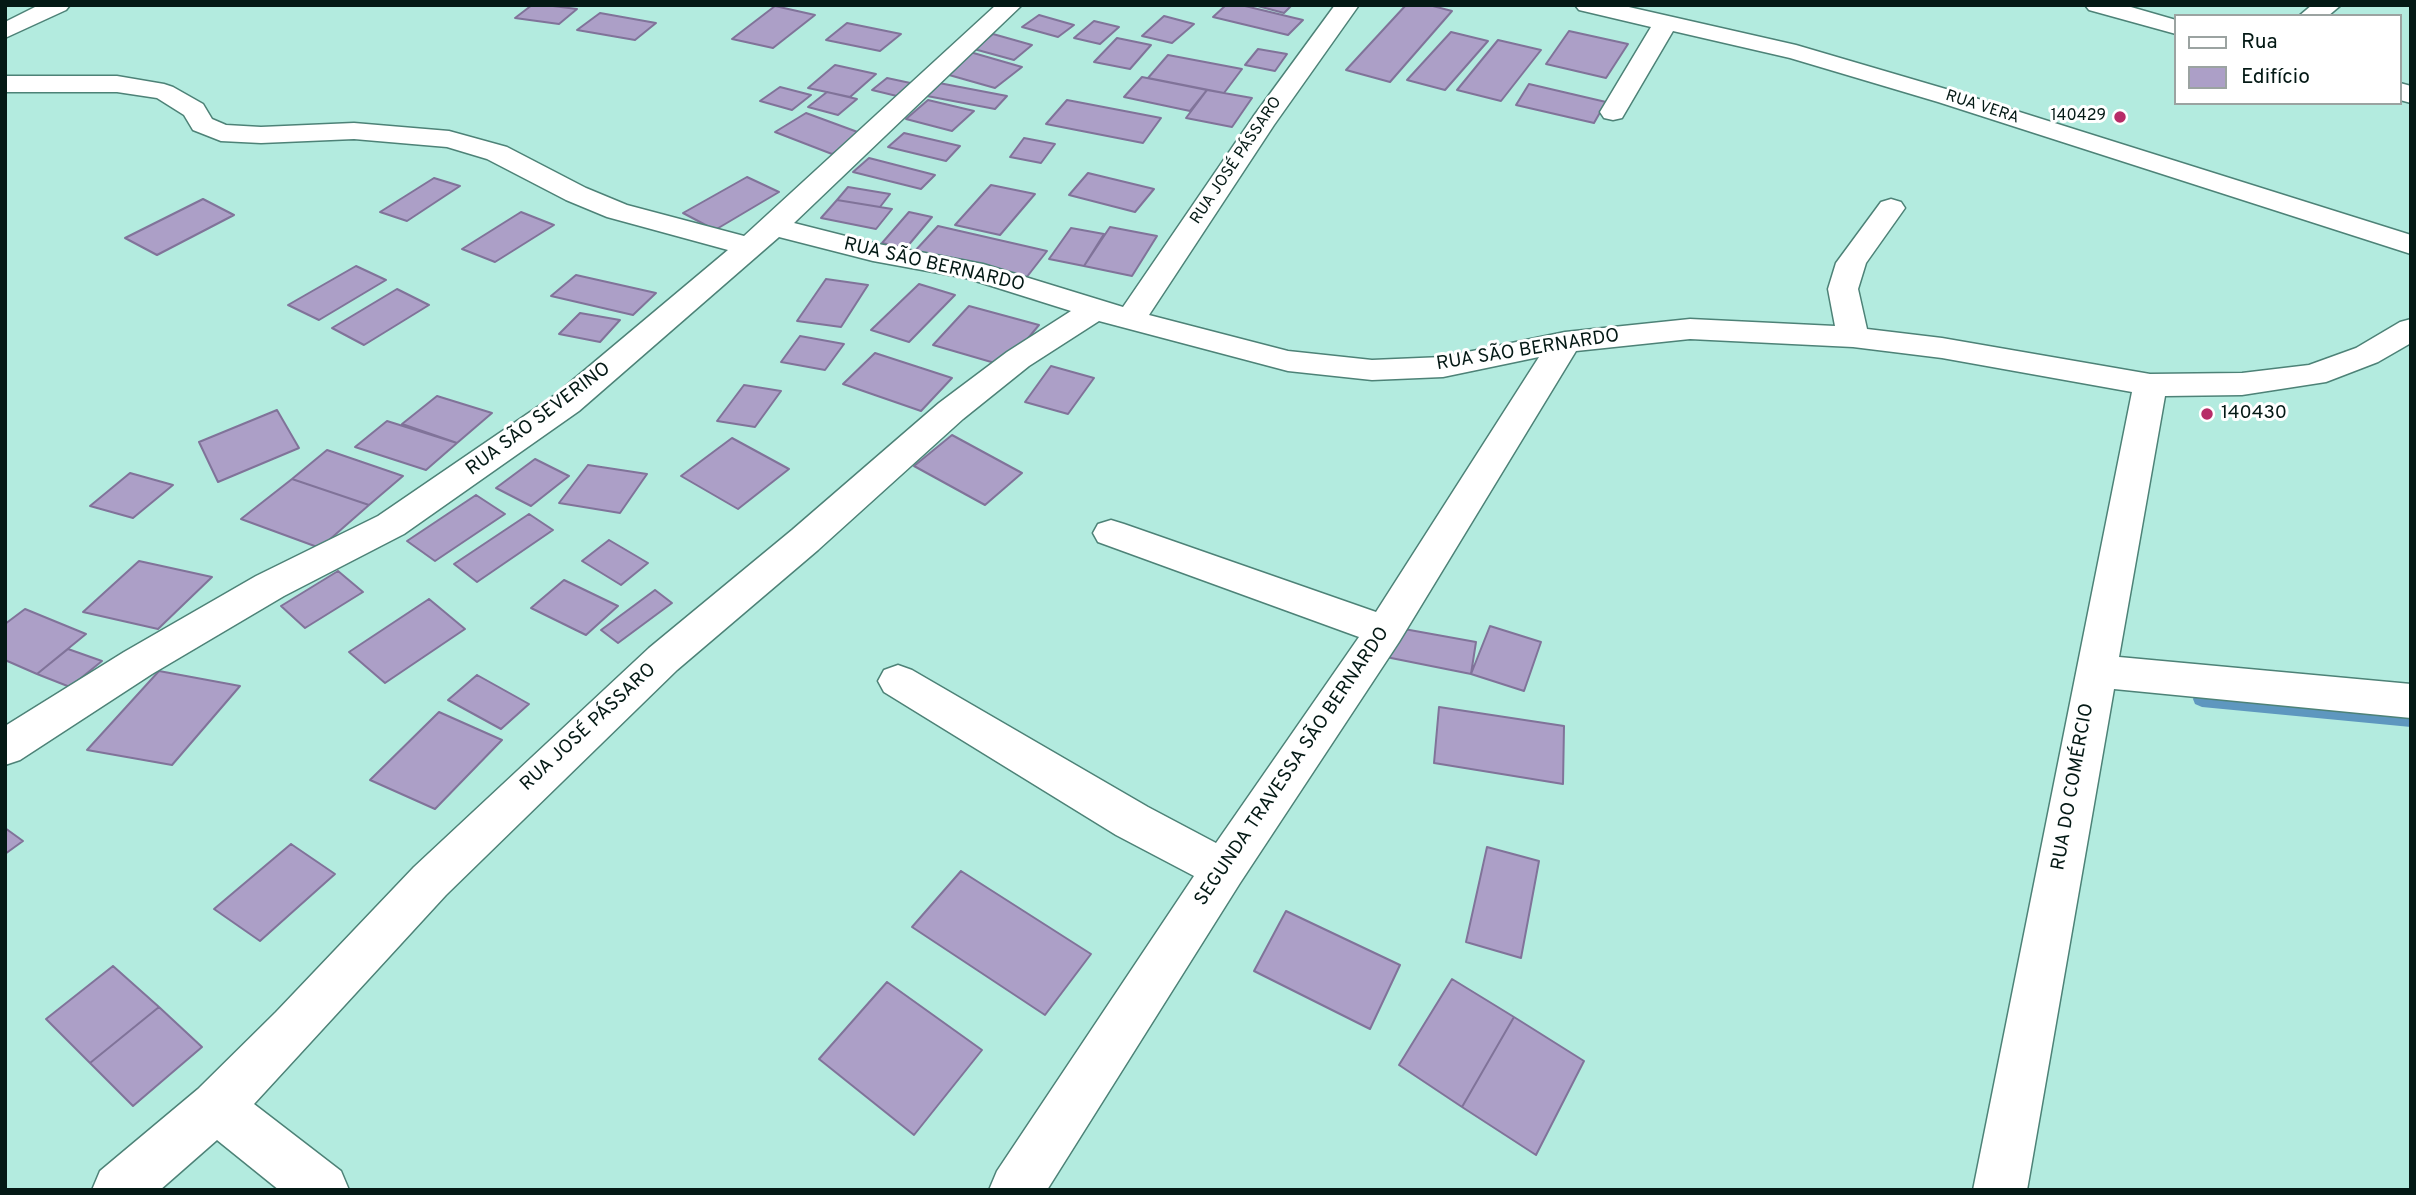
<!DOCTYPE html>
<meta charset="utf-8">
<style>
body{margin:0}
#map{position:relative;width:2416px;height:1195px;overflow:hidden;background:#b3ebdf;font-family:Overpass,sans-serif}
canvas{display:block}
.frame{position:absolute;inset:0;border:7px solid #041915;pointer-events:none}
.legend{position:absolute;left:2174px;top:14px;width:228px;height:91px;box-sizing:border-box;background:#fff;border:2px solid #9ba3a1;margin:0;padding:9px 12px;list-style:none;font-size:21px;color:#041915}
.legend li{display:flex;align-items:center;gap:14px;height:35px}
.legend b{width:35px;border:2px solid #9ba3a1}
</style>
<div id="map">
<canvas width="2416" height="1195"></canvas>
<div class="frame"></div>
<ul class="legend">
<li><b style="height:9px;background:#fff"></b>Rua</li>
<li><b style="height:19px;background:#ac9fc7"></b>Edifício</li>
</ul>
</div>
<script>
const ctx = document.querySelector('canvas').getContext('2d');
ctx.lineJoin = 'round';
function toPath(rows) {
  const path = new Path2D();
  for (const r of rows) {
    path.moveTo(r[0], r[1]);
    for (let i = 2; i < r.length; i += 2) path.lineTo(r[i], r[i + 1]);
  }
  return path;
}
function paint(path, color) {
  ctx.fillStyle = color;
  ctx.fill(path, 'evenodd');
}
function strokePath(path, color, width, dash) {
  ctx.strokeStyle = color;
  ctx.lineWidth = width;
  ctx.lineCap = dash ? 'butt' : 'round';
  ctx.setLineDash(dash || []);
  ctx.stroke(path);
}
function label(font, color, halo, rows, align = 'center') {
  ctx.font = font + ' Overpass,sans-serif';
  ctx.lineWidth = 6;
  ctx.setLineDash([]);
  ctx.textBaseline = 'middle';
  ctx.strokeStyle = halo;
  ctx.fillStyle = color;
  for (const [text, x, y, turn = 0] of rows) {
    ctx.save();
    ctx.translate(x, y);
    ctx.rotate((+turn || 0) * Math.PI / 180);
    ctx.textAlign = isNaN(turn) ? turn : align;
    if (halo) ctx.strokeText(text, 0, 0);
    ctx.fillText(text, 0, 0);
    ctx.restore();
  }
}
const stream = toPath([
 [2202,691,2411,711,2411,727,2202,707,2195,704,2193,699,2195,694,2202,691]
]);
const building = toPath([
 [532,5,545,5,577,9,559,24,515,18,532,5],
 [1226,5,1241,5,1303,20,1288,35,1213,17,1226,5],
 [1254,5,1292,5,1284,13,1254,5],
 [1406,5,1429,5,1452,11,1390,82,1346,70,1406,5],
 [775,6,815,15,773,48,732,39,775,6],
 [600,13,656,23,635,40,577,30,600,13],
 [1039,15,1074,25,1058,37,1022,27,1039,15],
 [1164,16,1194,24,1172,43,1142,36,1164,16],
 [1094,21,1119,27,1100,44,1074,38,1094,21],
 [847,23,901,34,880,51,826,40,847,23],
 [1569,31,1628,44,1606,78,1546,64,1569,31],
 [1451,32,1488,41,1445,90,1407,80,1451,32],
 [993,34,1032,45,1014,60,974,49,993,34],
 [1117,38,1151,45,1130,69,1094,62,1117,38],
 [1498,40,1541,50,1501,101,1457,90,1498,40],
 [1258,49,1287,54,1275,71,1245,65,1258,49],
 [970,52,1022,67,995,88,942,73,970,52],
 [1168,55,1242,69,1224,93,1148,78,1168,55],
 [835,65,876,74,850,97,808,88,835,65],
 [1142,77,1207,90,1190,111,1124,97,1142,77],
 [887,78,915,84,901,97,872,90,887,78],
 [939,83,1007,96,995,109,927,96,939,83],
 [1529,84,1606,102,1594,123,1516,105,1529,84],
 [780,87,811,95,792,110,760,101,780,87],
 [1207,90,1252,98,1232,127,1186,118,1207,90],
 [827,92,857,99,838,115,808,107,827,92],
 [928,100,974,111,952,131,906,119,928,100],
 [1067,100,1161,118,1143,143,1046,124,1067,100],
 [806,113,863,134,832,154,775,132,806,113],
 [904,133,960,146,946,161,888,147,904,133],
 [1024,138,1055,144,1041,163,1010,157,1024,138],
 [869,158,935,175,921,189,853,172,869,158],
 [1088,173,1154,189,1135,212,1069,195,1088,173],
 [747,177,779,192,715,230,683,213,747,177],
 [434,178,460,186,407,221,380,212,434,178],
 [991,185,1035,194,1000,235,955,225,991,185],
 [848,187,890,194,880,207,837,200,848,187],
 [203,199,234,215,157,255,125,238,203,199],
 [837,200,892,209,876,229,821,218,837,200],
 [521,212,554,225,495,262,462,249,521,212],
 [909,212,932,217,906,248,882,243,909,212],
 [938,226,1047,251,1026,278,914,252,938,226],
 [1110,227,1157,236,1132,276,1084,266,1110,227],
 [1071,228,1104,234,1084,266,1049,259,1071,228],
 [356,266,386,280,319,320,288,305,356,266],
 [576,275,656,293,633,315,551,296,576,275],
 [826,279,868,285,841,327,797,321,826,279],
 [919,284,955,295,909,342,871,330,919,284],
 [397,289,429,305,364,345,332,328,397,289],
 [969,306,1039,325,1005,366,933,345,969,306],
 [580,313,620,320,600,342,559,334,580,313],
 [800,336,844,344,825,370,781,362,800,336],
 [875,353,952,378,921,411,843,384,875,353],
 [1051,366,1094,378,1068,414,1025,402,1051,366],
 [744,385,781,391,755,427,717,421,744,385],
 [437,396,492,413,457,443,402,424,437,396],
 [277,410,299,448,218,482,199,442,277,410],
 [387,421,457,443,426,470,355,447,387,421],
 [952,435,1022,473,985,505,914,466,952,435],
 [732,438,789,469,738,509,681,476,732,438],
 [327,450,403,476,369,505,292,479,327,450],
 [535,459,569,476,531,506,496,488,535,459],
 [588,465,647,474,620,513,559,503,588,465],
 [130,473,173,485,133,518,90,506,130,473],
 [292,479,369,505,320,548,241,519,292,479],
 [476,495,505,514,435,561,407,541,476,495],
 [529,514,553,530,477,582,454,564,529,514],
 [609,540,648,563,621,585,582,561,609,540],
 [139,561,212,577,158,629,83,612,139,561],
 [338,571,363,592,305,628,281,606,338,571],
 [564,580,618,606,586,635,531,608,564,580],
 [655,590,672,603,618,643,601,630,655,590],
 [429,599,465,629,385,683,349,652,429,599],
 [25,609,86,634,37,674,5,660,5,624,25,609],
 [1490,626,1541,642,1524,691,1471,674,1490,626],
 [1393,627,1476,642,1471,674,1386,657,1393,627],
 [68,649,102,661,70,687,37,674,68,649],
 [159,671,240,686,172,765,87,750,159,671],
 [477,675,529,704,501,729,448,700,477,675],
 [1439,707,1564,726,1563,784,1434,763,1439,707],
 [439,712,502,740,435,809,370,780,439,712],
 [5,828,23,841,5,854,5,828],
 [291,844,335,874,260,941,214,909,291,844],
 [1487,847,1539,861,1521,958,1466,942,1487,847],
 [961,871,1091,954,1045,1015,912,927,961,871],
 [1286,911,1400,965,1370,1029,1254,971,1286,911],
 [113,966,159,1007,90,1063,46,1019,113,966],
 [1452,979,1514,1017,1462,1107,1399,1065,1452,979],
 [887,982,982,1050,914,1135,819,1059,887,982],
 [159,1007,202,1047,133,1106,90,1063,159,1007],
 [1514,1017,1584,1061,1536,1155,1462,1107,1514,1017]
]);
const minor = toPath([
 [39,5,70,5,66,10,5,38,5,22,39,5],
 [996,5,1022,5,794,223,873,243,983,264,1123,307,1253,117,1335,5,1359,5,1274,125,1149,315,1288,351,1372,360,1443,357,1565,332,1690,319,1835,326,1828,289,1836,263,1881,202,1891,199,1901,202,1905,208,1866,263,1858,289,1867,329,1942,338,2150,374,2242,373,2309,365,2356,348,2400,322,2411,319,2411,343,2378,362,2326,382,2242,395,2165,396,2119,657,2411,684,2411,718,2114,689,2027,1190,1973,1190,2132,392,1942,358,1853,347,1690,339,1576,351,1399,642,1240,883,1047,1190,989,1190,997,1171,1194,876,1116,835,884,692,878,681,884,670,898,665,912,670,1148,807,1216,843,1359,637,1098,542,1093,533,1098,524,1111,520,1124,524,1376,612,1539,357,1443,377,1372,380,1288,371,1099,321,1029,366,963,419,818,550,677,670,446,895,254,1104,341,1171,349,1190,279,1190,217,1140,160,1190,92,1190,100,1171,198,1089,276,1012,414,867,649,648,792,530,939,403,1007,352,1071,311,966,278,873,261,779,237,579,411,404,534,284,596,152,674,20,760,5,765,5,726,124,652,256,576,378,516,555,395,728,250,607,217,566,200,487,159,447,147,354,139,261,143,221,141,193,130,184,115,157,98,117,92,5,92,5,76,117,76,164,84,173,87,203,104,212,119,226,125,261,127,354,123,449,131,507,147,586,188,627,205,744,236,996,5],
 [1575,5,1620,5,1796,45,1956,92,2411,235,2411,254,1938,102,1790,58,1673,31,1622,118,1613,120,1604,118,1600,112,1651,27,1579,10,1575,5],
 [2085,5,2124,5,2176,20,2176,34,2089,10,2085,5],
 [2312,5,2341,5,2328,16,2299,16,2312,5],
 [2400,83,2411,86,2411,103,2400,100,2400,83]
]);
const markers = [
 [2120,117,7,"#b72c67"],
 [2207,414,7,"#b72c67"]
];
const farStreetnames = [
 ["RUA VERA",1982,108,18],
 ["RUA JOSÉ PÁSSARO",1237,161,-56]
];
const farPoinames = [
 ["140429",2106,117]
];
const streetNames = [
 ["RUA SÃO BERNARDO",934,266,13],
 ["RUA SÃO BERNARDO",1528,351,-9],
 ["RUA SÃO SEVERINO",539,420,-37],
 ["RUA JOSÉ PÁSSARO",589,728,-43],
 ["SEGUNDA TRAVESSA SÃO BERNARDO",1293,767,-56],
 ["RUA DO COMÉRCIO",2074,787,-80]
];
const poiNames = [
 ["140430",2221,414]
];
paint(stream, '#5e97bf');
paint(building, '#ac9fc7');
strokePath(building, '#807399', 2);
strokePath(minor, '#4d8277', 3);
paint(minor, '#fff');
for (const [x, y, r, color] of markers) {
  const dot = new Path2D();
  dot.arc(x, y, r, 0, 2 * Math.PI);
  ctx.fillStyle = color;
  ctx.fill(dot);
  strokePath(dot, '#fff', 2.5);
}
label('16px', '#041915', '#fff', farStreetnames);
label('16px', '#041915', '#fff', farPoinames, 'right');
label('19px', '#041915', '#fff', streetNames);
label('19px', '#041915', '#fff', poiNames, 'left');
</script>
